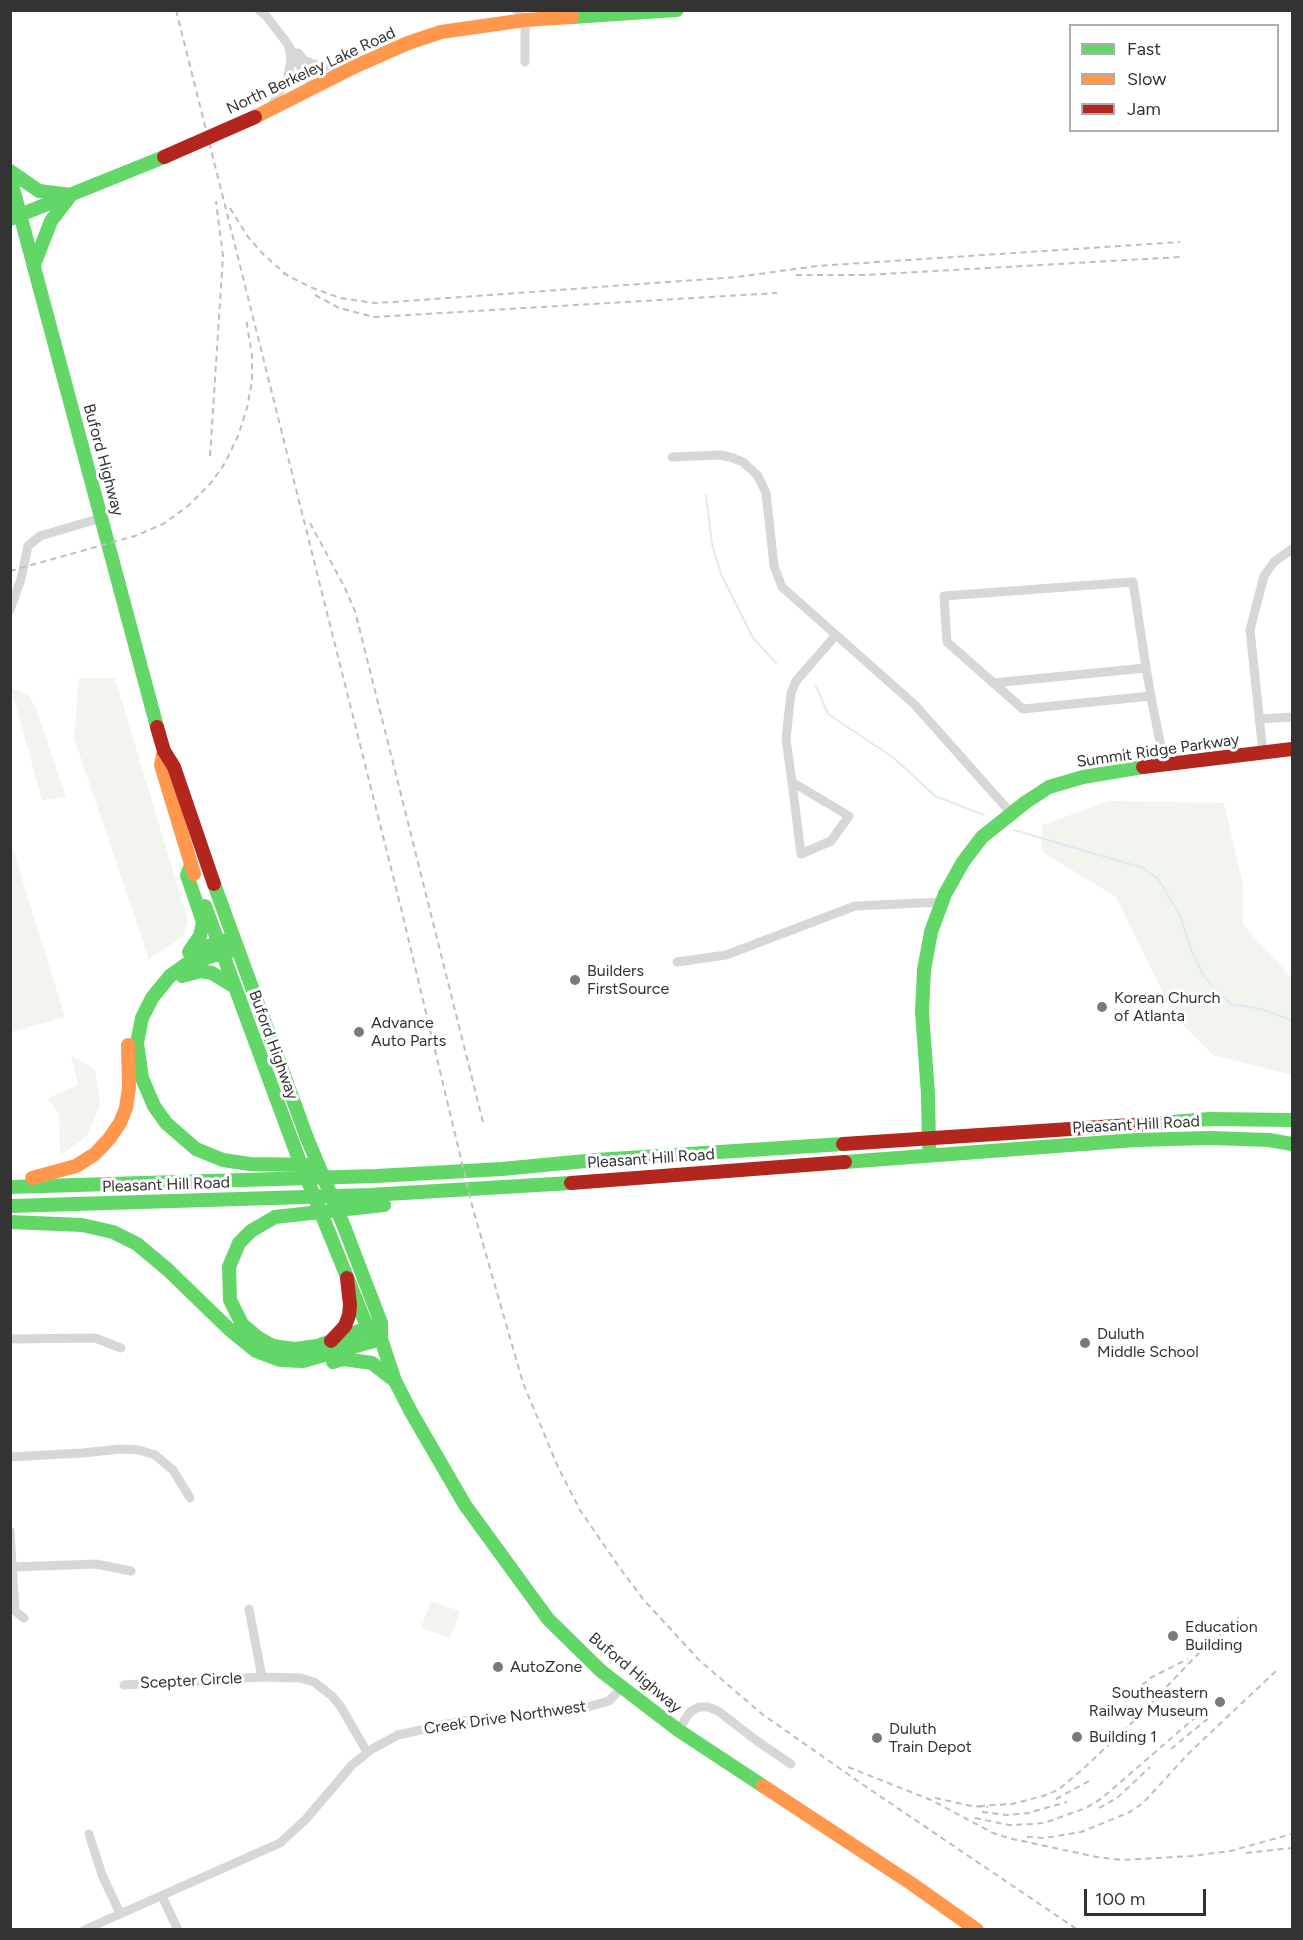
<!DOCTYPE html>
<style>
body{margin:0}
#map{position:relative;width:1303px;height:1940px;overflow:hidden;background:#fff;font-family:Figtree,sans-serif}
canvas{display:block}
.frame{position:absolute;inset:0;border:12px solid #333;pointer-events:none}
.legend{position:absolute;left:1069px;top:24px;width:210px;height:108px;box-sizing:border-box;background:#fff;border:2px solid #adadad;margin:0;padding:8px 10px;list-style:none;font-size:18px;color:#333}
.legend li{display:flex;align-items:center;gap:12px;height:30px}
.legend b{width:30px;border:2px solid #adadad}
.scale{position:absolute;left:1084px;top:1889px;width:122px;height:27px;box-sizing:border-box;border:3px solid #333;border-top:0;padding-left:8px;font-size:18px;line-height:21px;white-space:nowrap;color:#333;-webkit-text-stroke:4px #fff;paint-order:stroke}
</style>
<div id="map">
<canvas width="1303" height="1940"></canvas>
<div class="frame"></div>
<ul class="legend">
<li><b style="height:8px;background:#63d668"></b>Fast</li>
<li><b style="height:8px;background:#ff974d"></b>Slow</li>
<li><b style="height:8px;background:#b3261e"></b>Jam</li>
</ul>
<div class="scale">100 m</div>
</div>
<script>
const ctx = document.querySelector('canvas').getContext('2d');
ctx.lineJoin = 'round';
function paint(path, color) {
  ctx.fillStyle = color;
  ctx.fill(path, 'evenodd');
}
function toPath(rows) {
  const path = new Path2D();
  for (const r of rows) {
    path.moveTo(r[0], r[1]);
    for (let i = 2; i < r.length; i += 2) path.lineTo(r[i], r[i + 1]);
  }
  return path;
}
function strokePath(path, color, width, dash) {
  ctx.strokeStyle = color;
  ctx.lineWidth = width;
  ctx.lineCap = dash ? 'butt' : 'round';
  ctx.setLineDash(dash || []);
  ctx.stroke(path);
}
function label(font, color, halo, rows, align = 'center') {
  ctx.font = font + ' Figtree,sans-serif';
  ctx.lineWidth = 6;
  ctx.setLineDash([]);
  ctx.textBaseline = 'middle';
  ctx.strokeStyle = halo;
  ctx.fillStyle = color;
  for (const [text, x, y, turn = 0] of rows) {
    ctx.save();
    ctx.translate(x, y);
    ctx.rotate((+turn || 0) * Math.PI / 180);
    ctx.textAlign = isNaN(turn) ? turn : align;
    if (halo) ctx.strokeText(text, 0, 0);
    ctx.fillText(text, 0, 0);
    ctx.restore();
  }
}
const green = toPath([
 [79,678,115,678,188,921,184,936,149,959,74,738],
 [11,688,28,694,37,711,66,797,42,800],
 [1110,801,1224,803,1243,885,1243,925,1292,978,1292,1075,1213,1055,1175,1017,1116,897,1041,851,1042,825],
 [11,843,65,1017,11,1032,10,1032],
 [71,1055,95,1070,100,1104,88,1135,60,1156,59,1115,48,1098,78,1085],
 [431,1601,460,1611,450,1638,421,1628]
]);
const stream = toPath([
 [706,495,712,544,721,574,753,638,776,663],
 [816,686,828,714,894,758,935,796,984,815],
 [1014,830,1143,868,1157,878,1165,890,1181,918,1191,949,1202,973,1215,990,1231,1004,1261,1009,1292,1020]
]);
const street = toPath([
 [259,10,267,17,287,43,313,89],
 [516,10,520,12],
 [298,53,305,61,320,66,352,66],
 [525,62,525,20],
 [271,107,288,77,291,59,289,48],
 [672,457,720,455,730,457,743,462,758,476,766,493,774,566,782,587,915,705,1011,813],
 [10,610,21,579,28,546,40,536,101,518],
 [993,683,1146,668],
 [1151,696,1023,709,947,642,944,596,1133,582,1146,668,1151,696,1152,703,1165,765],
 [1259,719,1292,717],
 [1263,753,1250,630,1264,576,1274,562,1292,549],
 [792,782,849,816,831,841,801,854,792,782,786,739,791,693,796,681,836,635],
 [677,962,726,955,855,906,942,902],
 [10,1339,95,1338,121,1348],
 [10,1457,82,1453,121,1449,139,1450,155,1455,173,1470,190,1498],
 [10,1531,15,1611,24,1618],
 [12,1567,96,1564,131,1571],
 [249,1609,262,1677],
 [124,1685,262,1677,300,1678,314,1682,332,1696,341,1707,367,1752],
 [678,1730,690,1712,699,1707,708,1707,718,1711,757,1741,791,1764],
 [89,1834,102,1875,120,1913],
 [162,1896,178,1930],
 [84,1930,280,1843,306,1819,352,1765,372,1749,398,1735,461,1721,570,1712,609,1701,622,1687]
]);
const fast = toPath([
 [572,17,677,10],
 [10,171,39,191,71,195],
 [10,177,157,727],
 [10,219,164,157],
 [34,265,51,221,71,195],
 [214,884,307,1138],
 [205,906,298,1157],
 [237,949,188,963,170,976,152,998,142,1018,137,1043,142,1078,154,1106,166,1123,196,1149,223,1160,250,1164,318,1165],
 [189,952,200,936,203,922,187,875,191,865],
 [190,952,234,938],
 [182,976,201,971,212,973,235,987],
 [1146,1124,1210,1119,1292,1120],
 [929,1147,928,1094,922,1012,924,970,931,932,945,894,963,862,982,837,1026,802,1049,787,1083,777,1143,767],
 [845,1162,1136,1140,1210,1138,1269,1140,1292,1144],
 [10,1187,376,1176,502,1169,596,1160,843,1144],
 [10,1206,370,1195,571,1183],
 [10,1222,82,1225,113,1232,137,1244,167,1269,230,1330,256,1351,280,1360,303,1361,381,1339],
 [345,1229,381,1323,381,1339,395,1381,411,1412,465,1505,548,1619,601,1671,678,1730,763,1786],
 [330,1235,368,1329,376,1335],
 [381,1323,317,1346,295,1349,273,1346,257,1337,242,1324,230,1300,229,1267,239,1243,251,1231,275,1217,384,1205],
 [333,1362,343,1359,372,1363,395,1381]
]);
const slow = toPath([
 [255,117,356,66,408,43,441,32,525,20,572,17],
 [164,751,161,765,194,874],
 [32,1178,76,1166,95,1154,109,1139,120,1123,126,1108,129,1088,128,1045],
 [763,1786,912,1884,977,1930]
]);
const jam = toPath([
 [157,727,164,751,174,767,214,884],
 [1143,767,1292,749],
 [843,1144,1146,1124],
 [571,1183,845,1162],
 [331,1341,345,1326,349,1315,350,1305,347,1278]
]);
const rail = toPath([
 [176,10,400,904,473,1209,523,1383,558,1467,580,1510,619,1567,643,1599,699,1660,762,1714,859,1782,1078,1930],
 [230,208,248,237,264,255,290,278],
 [283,273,310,287,340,298,375,303,393,302,737,277,817,266,1180,242],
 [796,275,865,275,1181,257],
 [315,295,339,308,374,317,777,293],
 [210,456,223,256,216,201],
 [310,523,344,586,355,611,483,1122],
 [10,571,135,536,163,524,188,506,211,483,225,463,238,436,247,408,252,381,252,356,246,318],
 [1125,1698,1152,1677,1188,1659],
 [1180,1698,1189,1692],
 [1171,1749,1211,1716],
 [848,1767,931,1800,993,1833,1008,1838,1097,1857,1122,1860,1192,1856,1230,1851,1292,1834],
 [935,1798,972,1806,988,1807],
 [1056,1799,1091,1780],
 [979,1806,1012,1804,1043,1796,1058,1790,1083,1769,1138,1717,1194,1658,1239,1617],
 [1099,1808,1117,1798,1150,1767],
 [982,1812,1007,1815,1028,1813,1067,1802],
 [975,1818,1009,1825,1035,1824,1047,1822,1086,1808,1102,1798,1197,1716],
 [1027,1837,1044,1838,1081,1832,1130,1812,1143,1803,1190,1752,1277,1670],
 [1246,1853,1292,1848]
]);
const fastBridge = toPath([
 [307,1138,345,1229],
 [298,1157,330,1235]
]);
const jamBridge = toPath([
 [164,157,255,117]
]);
const markers = [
 [575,980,6,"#7a7a7a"],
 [1102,1007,6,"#7a7a7a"],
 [359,1032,6,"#7a7a7a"],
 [1085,1343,6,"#7a7a7a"],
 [1173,1636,6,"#7a7a7a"],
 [498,1667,6,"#7a7a7a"],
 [1220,1702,6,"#7a7a7a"],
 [1077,1737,6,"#7a7a7a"],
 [877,1738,6,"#7a7a7a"]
];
const streetNames = [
 ["North Berkeley Lake Road",311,71,-25],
 ["Buford Highway",103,460,75],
 ["Summit Ridge Parkway",1158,751,-8],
 ["Buford Highway",273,1045,70],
 ["Pleasant Hill Road",1136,1125,-3],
 ["Pleasant Hill Road",651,1159,-4],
 ["Pleasant Hill Road",166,1185,-2],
 ["Buford Highway",635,1673,40],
 ["Scepter Circle",191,1681,-3],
 ["Creek Drive Northwest",505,1718,-8]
];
const poiNames = [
 ["Builders",587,971],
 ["FirstSource",587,989],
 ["Korean Church",1114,998],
 ["of Atlanta",1114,1016],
 ["Advance",371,1023],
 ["Auto Parts",371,1041],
 ["Duluth",1097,1334],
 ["Middle School",1097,1352],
 ["Education",1185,1627],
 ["Building",1185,1645],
 ["AutoZone",510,1667],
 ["Southeastern",1208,1693,"right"],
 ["Railway Museum",1208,1711,"right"],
 ["Duluth",889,1729],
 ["Train Depot",889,1747],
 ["Building 1",1089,1737]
];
paint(green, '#f1f5ed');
strokePath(stream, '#ddebf3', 2);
strokePath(street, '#d7d7d7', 9);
strokePath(fast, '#63d668', 14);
strokePath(slow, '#ff974d', 14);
strokePath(jam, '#b3261e', 14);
strokePath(rail, '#bebebe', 2, [6, 4.5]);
strokePath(fastBridge, '#63d668', 14);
strokePath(jamBridge, '#b3261e', 14);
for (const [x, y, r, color] of markers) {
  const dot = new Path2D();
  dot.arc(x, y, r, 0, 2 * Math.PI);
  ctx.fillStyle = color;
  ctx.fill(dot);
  strokePath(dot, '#fff', 2);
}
label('16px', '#333', '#fff', streetNames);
label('16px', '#333', '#fff', poiNames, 'left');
</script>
